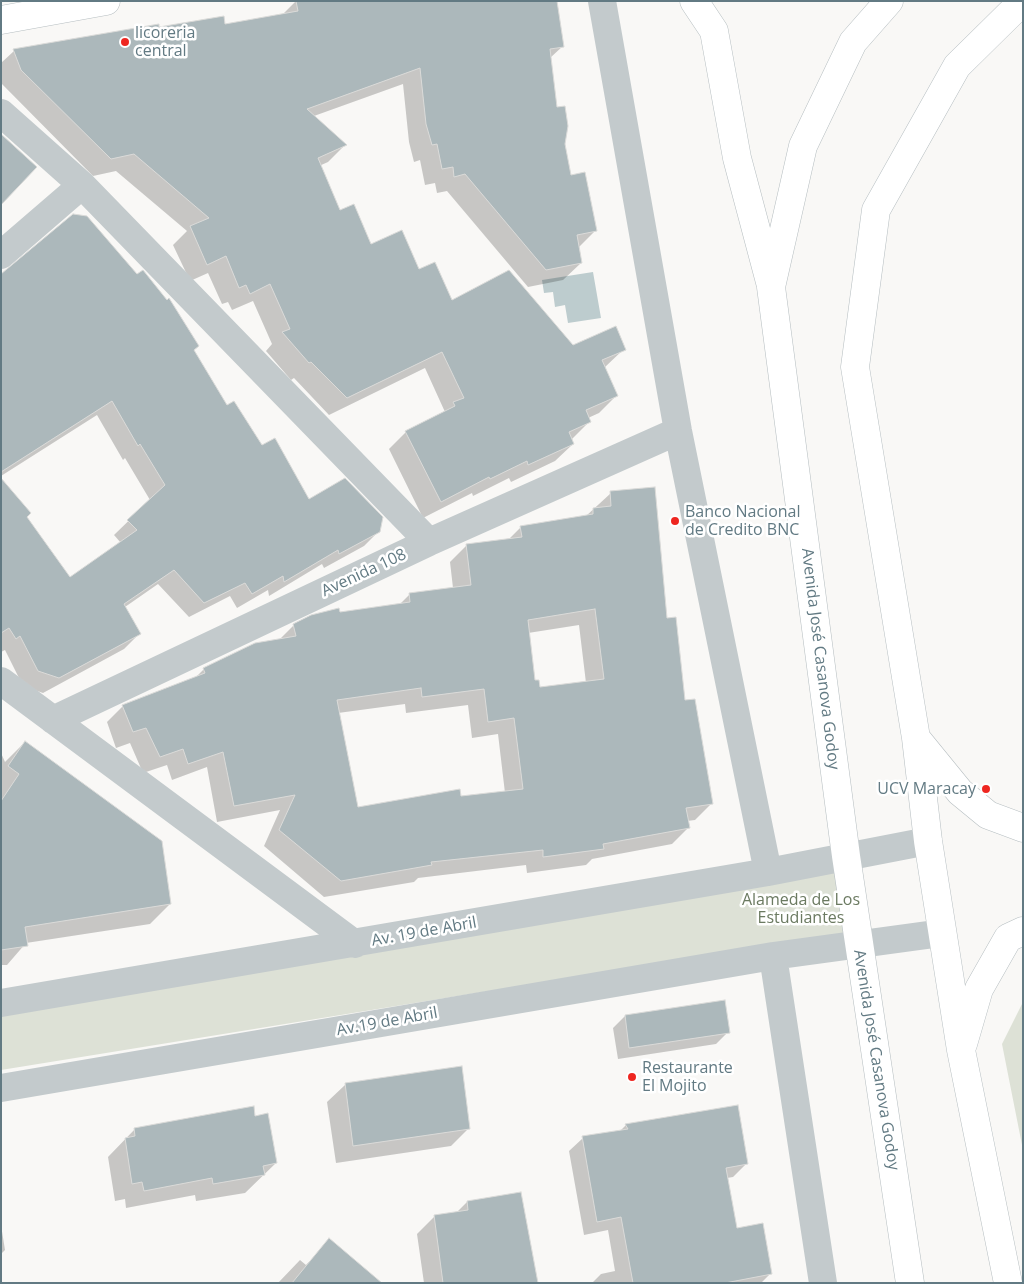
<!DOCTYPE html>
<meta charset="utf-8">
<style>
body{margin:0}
#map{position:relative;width:1024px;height:1284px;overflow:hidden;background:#f9f8f6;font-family:"Open Sans",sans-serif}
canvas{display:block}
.frame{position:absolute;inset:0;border:2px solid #627a83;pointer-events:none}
</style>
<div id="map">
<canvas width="1024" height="1284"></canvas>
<div class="frame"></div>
</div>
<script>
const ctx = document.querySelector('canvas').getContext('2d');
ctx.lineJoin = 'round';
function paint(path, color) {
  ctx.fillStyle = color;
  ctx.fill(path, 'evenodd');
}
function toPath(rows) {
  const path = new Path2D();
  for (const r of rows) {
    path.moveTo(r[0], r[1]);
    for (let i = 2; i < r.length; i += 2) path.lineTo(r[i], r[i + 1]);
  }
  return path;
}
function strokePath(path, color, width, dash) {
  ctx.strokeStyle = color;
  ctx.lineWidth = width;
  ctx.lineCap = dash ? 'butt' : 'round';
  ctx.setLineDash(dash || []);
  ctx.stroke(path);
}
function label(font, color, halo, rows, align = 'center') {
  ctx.font = font + ' "Open Sans",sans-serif';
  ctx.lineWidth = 5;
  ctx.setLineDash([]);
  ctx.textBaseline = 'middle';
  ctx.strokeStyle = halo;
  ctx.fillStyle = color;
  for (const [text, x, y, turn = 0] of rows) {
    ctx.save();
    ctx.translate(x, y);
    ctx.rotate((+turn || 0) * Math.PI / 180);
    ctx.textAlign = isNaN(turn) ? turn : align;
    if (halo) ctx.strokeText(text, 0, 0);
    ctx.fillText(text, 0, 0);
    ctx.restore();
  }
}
const green = toPath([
 [835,871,847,933,1,1070,1,1011],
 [1023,1002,1023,1150,1002,1044]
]);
const water = toPath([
 [593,272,601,318,568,323,565,305,555,307,553,292,544,293,542,280]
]);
const shadow = toPath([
 [296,1,563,46,550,58,556,109,570,176,596,230,578,248,581,263,563,280,528,287,447,191,437,193,435,183,425,185,420,160,414,162,409,142,403,84,314,116,345,145,328,162,319,166,339,212,370,246,418,271,452,302,573,347,624,349,604,368,616,396,599,413,588,418,589,422,572,439,573,444,555,461,511,482,509,478,473,496,472,493,423,518,389,449,406,432,445,412,425,368,329,415,294,378,291,380,266,351,272,344,253,301,232,310,228,302,222,304,208,273,190,281,173,245,187,231,116,171,93,176,1,83,1,63,14,51,158,29,224,26,282,15],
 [1,275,193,351,226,407,309,500,379,531,364,546,324,568,322,564,269,596,268,590,237,608,230,596,189,617,158,584,125,607,139,634,124,649,43,693,23,686,5,650,1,652,1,480,70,579,121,543,114,535,150,500,125,458,123,460,97,415,1,476],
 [611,493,665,619,684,702,712,803,695,820,687,821,688,828,672,844,592,859,586,865,527,873,526,865,418,878,414,882,324,897,264,846,280,810,217,822,207,767,172,780,167,765,143,773,130,743,116,748,107,722,123,706,195,678,204,669,278,641,294,625,339,613,399,605,410,594,453,588,450,562,467,545,508,540,521,527,586,516],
 [579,625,586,683,539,689,534,682,528,633],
 [405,704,406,713,468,705,472,738,498,734,505,793,357,808,338,713],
 [25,742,170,904,150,924,26,943,7,965,1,965,1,753,5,762],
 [724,1001,728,1032,716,1044,618,1059,613,1028,625,1016],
 [461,1068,469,1128,451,1146,336,1163,327,1102,345,1085],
 [737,1106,746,1164,733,1177,727,1178,736,1229,771,1273,761,1283,592,1283,601,1274,615,1271,608,1230,584,1235,569,1151,583,1138,619,1132,626,1125],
 [254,1117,276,1163,245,1193,196,1201,195,1195,126,1208,125,1199,115,1201,108,1157,135,1129],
 [467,1202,537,1283,424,1283,417,1234,435,1216,456,1213],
 [1,1225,5,1250,1,1254],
 [330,1240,366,1283,278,1283,300,1260,306,1265]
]);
const building = toPath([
 [296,1,557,1,564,47,550,49,557,107,565,106,568,126,565,144,571,175,585,172,597,231,577,235,582,263,546,270,465,174,454,177,453,167,442,169,437,144,432,145,426,124,420,68,307,109,347,145,318,158,340,210,354,204,371,244,402,230,419,269,435,262,452,300,509,270,573,345,616,326,626,350,602,360,618,396,586,410,591,422,569,432,574,444,528,465,527,461,490,479,489,477,441,502,405,431,455,406,453,402,464,398,442,352,347,398,311,362,309,363,282,332,290,329,270,284,250,294,246,285,239,288,226,256,207,265,190,226,209,218,134,154,111,159,21,70,13,49,159,24,159,27,224,16,225,24,298,11,296,1],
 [1,134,37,167,1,205,1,134],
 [73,214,87,216,137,274,143,270,167,300,169,298,199,346,194,350,227,405,234,401,262,445,275,438,309,499,345,478,383,517,380,532,339,554,338,550,284,582,283,576,252,594,245,583,204,603,174,570,124,604,141,634,59,678,38,671,20,636,16,639,9,628,1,633,1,478,31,513,27,517,70,577,137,530,127,520,165,485,140,444,138,446,112,401,1,472,1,274,73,214],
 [655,487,667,618,676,617,685,700,695,699,713,804,686,808,690,828,603,844,604,849,543,857,543,850,431,862,432,865,341,881,279,830,295,795,234,806,223,752,188,764,183,749,160,757,146,728,133,732,122,705,205,673,203,668,255,643,296,636,293,624,311,615,339,608,340,612,410,602,409,593,471,585,466,544,522,537,520,526,593,514,593,508,611,506,610,491,655,487],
 [595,609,604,679,540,687,539,680,535,680,528,620,595,609],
 [421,688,422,697,484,689,488,722,514,718,523,789,461,796,460,789,358,807,337,700,421,688],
 [25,741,162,841,171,904,25,927,28,946,1,950,1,801,19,774,8,766,25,741],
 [725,1000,730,1033,629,1048,625,1015,725,1000],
 [462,1066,470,1129,353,1146,345,1083,462,1066],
 [738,1105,748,1164,726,1168,737,1228,763,1223,772,1274,725,1283,633,1283,621,1217,597,1222,582,1136,628,1129,625,1124,738,1105],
 [254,1106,255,1116,268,1113,277,1163,263,1166,265,1175,213,1184,212,1178,144,1191,142,1182,132,1184,125,1138,135,1136,134,1128,254,1106],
 [521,1192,538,1283,443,1283,434,1215,468,1210,467,1201,521,1192],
 [329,1238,382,1283,292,1283,329,1238]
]);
const street = toPath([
 [602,1,678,431,768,872],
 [1,113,82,185,429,542],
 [1,255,82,185],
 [1,681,355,944],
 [53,720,429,542,678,431],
 [773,956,823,1283],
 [1,1003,768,872,928,841],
 [1,1088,773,956,942,933]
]);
const secondary = toPath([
 [694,1,714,31,737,158,770,282],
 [889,1,853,42,803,146,771,287,846,856,910,1283],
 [1,20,106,1],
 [916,738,960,792,988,815,1023,828],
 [963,1044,979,989,1008,938,1023,931],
 [1008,1283,961,1050,928,841,916,738,855,367,876,210,957,66,1023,1]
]);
const markers = [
 [125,42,5,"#ee2620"],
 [675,521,5,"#ee2620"],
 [986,789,5,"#ee2620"],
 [632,1077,5,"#ee2620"]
];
const poiNames = [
 ["licoreria",135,33],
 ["central",135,51],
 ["Banco Nacional",685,512],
 ["de Credito BNC",685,530],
 ["UCV Maracay",976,789,"right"],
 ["Restaurante",642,1068],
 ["El Mojito",642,1086]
];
const streetNames = [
 ["Avenida 108",364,573,-25],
 ["Avenida José Casanova Godoy",820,659,83],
 ["Av. 19 de Abril",424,932,-10],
 ["Av.19 de Abril",387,1022,-10],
 ["Avenida José Casanova Godoy",876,1060,81]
];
const parkNames = [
 ["Alameda de Los",801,900],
 ["Estudiantes",801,918]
];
paint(green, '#dde1d6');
paint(water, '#bdccce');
paint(shadow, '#0003');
paint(building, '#acb8bb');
strokePath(building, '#dadad8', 1);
strokePath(secondary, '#b6bec1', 29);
strokePath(street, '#c3cacc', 28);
strokePath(secondary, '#fff', 28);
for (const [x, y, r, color] of markers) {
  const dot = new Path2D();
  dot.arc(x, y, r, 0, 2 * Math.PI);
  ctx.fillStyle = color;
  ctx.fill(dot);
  strokePath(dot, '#fff', 2);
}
label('16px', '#627a83', '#fff', poiNames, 'left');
label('16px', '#627a83', '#fff', streetNames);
label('16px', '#6b7a61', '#fff', parkNames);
</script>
